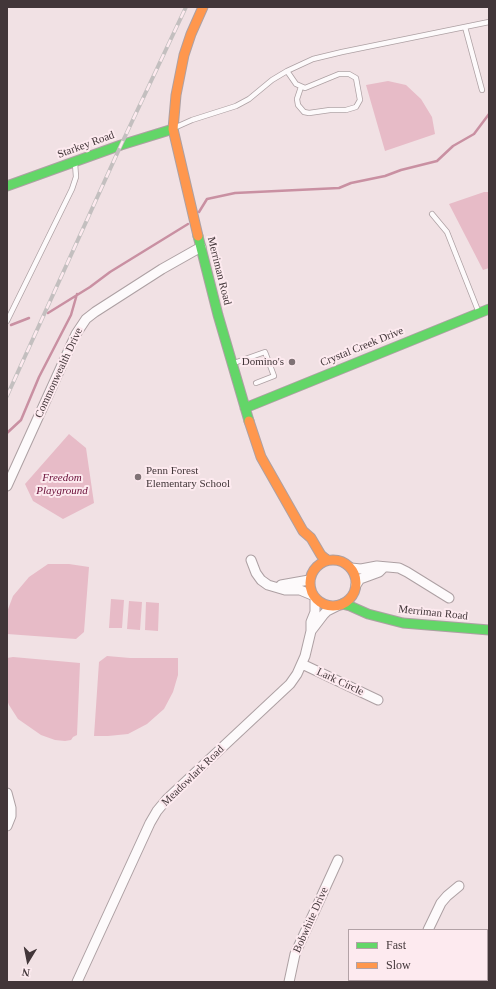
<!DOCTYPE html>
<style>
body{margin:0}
#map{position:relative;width:496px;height:989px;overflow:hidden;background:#f1e1e4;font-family:"Times New Roman",serif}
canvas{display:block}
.frame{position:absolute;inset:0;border:8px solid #423639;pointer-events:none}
.legend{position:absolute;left:348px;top:929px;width:140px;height:52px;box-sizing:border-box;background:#fdeaef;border:1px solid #b2a2a6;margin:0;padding:5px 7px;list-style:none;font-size:12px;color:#423639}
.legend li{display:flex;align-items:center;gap:8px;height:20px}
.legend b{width:20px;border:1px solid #b2a2a6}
.north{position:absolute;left:8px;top:941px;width:40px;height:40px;-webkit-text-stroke:3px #fdeaef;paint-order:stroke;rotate:190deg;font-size:11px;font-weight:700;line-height:16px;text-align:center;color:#423639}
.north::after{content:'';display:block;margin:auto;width:14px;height:18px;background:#423639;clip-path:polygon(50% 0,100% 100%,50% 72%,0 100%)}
</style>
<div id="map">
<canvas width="496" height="989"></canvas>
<div class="frame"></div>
<ul class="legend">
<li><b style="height:5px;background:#63d668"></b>Fast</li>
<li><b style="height:5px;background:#ff974d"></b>Slow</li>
</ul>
<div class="north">N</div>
</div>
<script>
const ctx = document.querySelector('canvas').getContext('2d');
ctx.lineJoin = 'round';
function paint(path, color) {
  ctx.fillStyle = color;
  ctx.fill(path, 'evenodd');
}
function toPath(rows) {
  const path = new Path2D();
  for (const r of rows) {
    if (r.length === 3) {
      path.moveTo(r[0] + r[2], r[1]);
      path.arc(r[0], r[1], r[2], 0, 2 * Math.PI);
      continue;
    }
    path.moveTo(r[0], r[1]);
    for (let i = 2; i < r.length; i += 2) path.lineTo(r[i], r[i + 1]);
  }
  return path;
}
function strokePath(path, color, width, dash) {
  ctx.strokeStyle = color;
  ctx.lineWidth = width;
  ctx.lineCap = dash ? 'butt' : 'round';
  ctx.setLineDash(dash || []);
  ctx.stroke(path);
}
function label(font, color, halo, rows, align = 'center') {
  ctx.font = font + ' "Times New Roman",serif';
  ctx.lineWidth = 4;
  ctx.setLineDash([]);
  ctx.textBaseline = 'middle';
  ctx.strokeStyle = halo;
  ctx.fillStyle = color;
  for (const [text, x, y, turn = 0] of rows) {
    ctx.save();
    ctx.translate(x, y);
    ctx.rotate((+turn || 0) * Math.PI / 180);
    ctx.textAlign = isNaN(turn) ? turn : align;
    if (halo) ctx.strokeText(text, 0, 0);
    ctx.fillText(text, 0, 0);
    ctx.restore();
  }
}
const green = toPath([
 [388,81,406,85,421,99,432,117,435,134,385,151,366,85],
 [484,192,489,192,489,268,483,270,449,204],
 [69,434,86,448,94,503,63,519,33,501,25,484],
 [48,564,69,564,89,567,84,632,76,639,7,634,7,612,13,596,29,577],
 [111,599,124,600,122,628,109,628],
 [129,601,142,602,140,630,127,629],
 [146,602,159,603,158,631,145,630],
 [107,656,130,658,178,658,178,675,173,692,164,709,147,724,128,734,108,736,94,736,99,662],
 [13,657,80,663,77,735,73,737,71,740,65,741,55,740,41,735,18,719,9,705,7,700,7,658]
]);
const stream = toPath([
 [199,212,207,199,235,193,339,188,351,183,385,176,401,170,437,161,453,146,474,134,489,114],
 [48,313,90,287,110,272,188,224],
 [11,325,29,318],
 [7,433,21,420,39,377,71,315,77,294]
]);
const lane = toPath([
 [465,27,482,90],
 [287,71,296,84,305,88,339,74,349,74,356,78,360,100,356,107,346,110,330,110,309,113,304,112,298,105,297,99,301,87],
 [174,128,192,120,236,106,249,99,272,80,287,71,313,59,342,52,489,22],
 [432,214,447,232,479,313],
 [7,321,72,189,76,177,75,163],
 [234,363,265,352,274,376,256,383]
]);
const street = toPath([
 [7,486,76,334,86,319,95,312,162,269,201,247],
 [251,560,256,573,261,580,268,585,285,590,300,590,312,595],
 [351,568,361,569,377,566,399,568,407,572,449,598],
 [281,585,309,580],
 [356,585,360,579,379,572,384,567],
 [311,631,324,614,327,611,337,606],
 [302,664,378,700],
 [7,793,11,808,11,816,7,826],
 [428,930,441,903,447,896,459,886],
 [77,982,150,823,157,811,167,799,290,684,297,674,305,656,311,631,311,622,315,612,315,599],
 [289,982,295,954,338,860],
 [414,982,414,980]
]);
const fast = toPath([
 [7,186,121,145,173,129],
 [198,236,218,315,249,421],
 [245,408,489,309],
 [342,604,350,606,368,614,403,623,489,630]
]);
const slow = toPath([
 [198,236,173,129,176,95,184,55,191,34,203,7],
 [249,421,261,457,303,531,311,538,321,555,327,560],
 [333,583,23]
]);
const rail = toPath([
 [7,396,121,145,186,7]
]);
const markers = [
 [292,362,4,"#7f7275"],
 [138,477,4,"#7f7275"]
];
const streetNames = [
 ["Starkey Road",86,145,-20],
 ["Merriman Road",219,271,76],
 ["Crystal Creek Drive",362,347,-22],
 ["Commonwealth Drive",59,373,-65],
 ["Merriman Road",433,613,6],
 ["Lark Circle",340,682,25],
 ["Meadowlark Road",193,776,-44],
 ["Bobwhite Drive",311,920,-66]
];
const poiNames = [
 ["Domino's",284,362],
 ["Penn Forest",146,471,"left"],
 ["Elementary School",146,484,"left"]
];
const parkNames = [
 ["Freedom",62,478],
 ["Playground",62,491]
];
paint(green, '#e7bbc7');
strokePath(stream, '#c990a2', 2.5);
strokePath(lane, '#ada0a3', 6);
strokePath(street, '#ada0a3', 11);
strokePath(fast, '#ada0a3', 11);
strokePath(slow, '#ada0a3', 11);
strokePath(lane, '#fdfafb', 4.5);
strokePath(street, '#fdfafb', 9);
strokePath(fast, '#63d668', 9);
strokePath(slow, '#ff974d', 9);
strokePath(rail, '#c3bfbf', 4);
strokePath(rail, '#fdeaef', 2.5, [8]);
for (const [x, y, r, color] of markers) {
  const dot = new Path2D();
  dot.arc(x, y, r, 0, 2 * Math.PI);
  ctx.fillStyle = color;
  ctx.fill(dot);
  strokePath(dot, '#fdeaef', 1.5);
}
label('11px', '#423639', '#fdeaef', streetNames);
label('11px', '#423639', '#fdeaef', poiNames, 'right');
label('italic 11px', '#690e37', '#fdeaef', parkNames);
</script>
